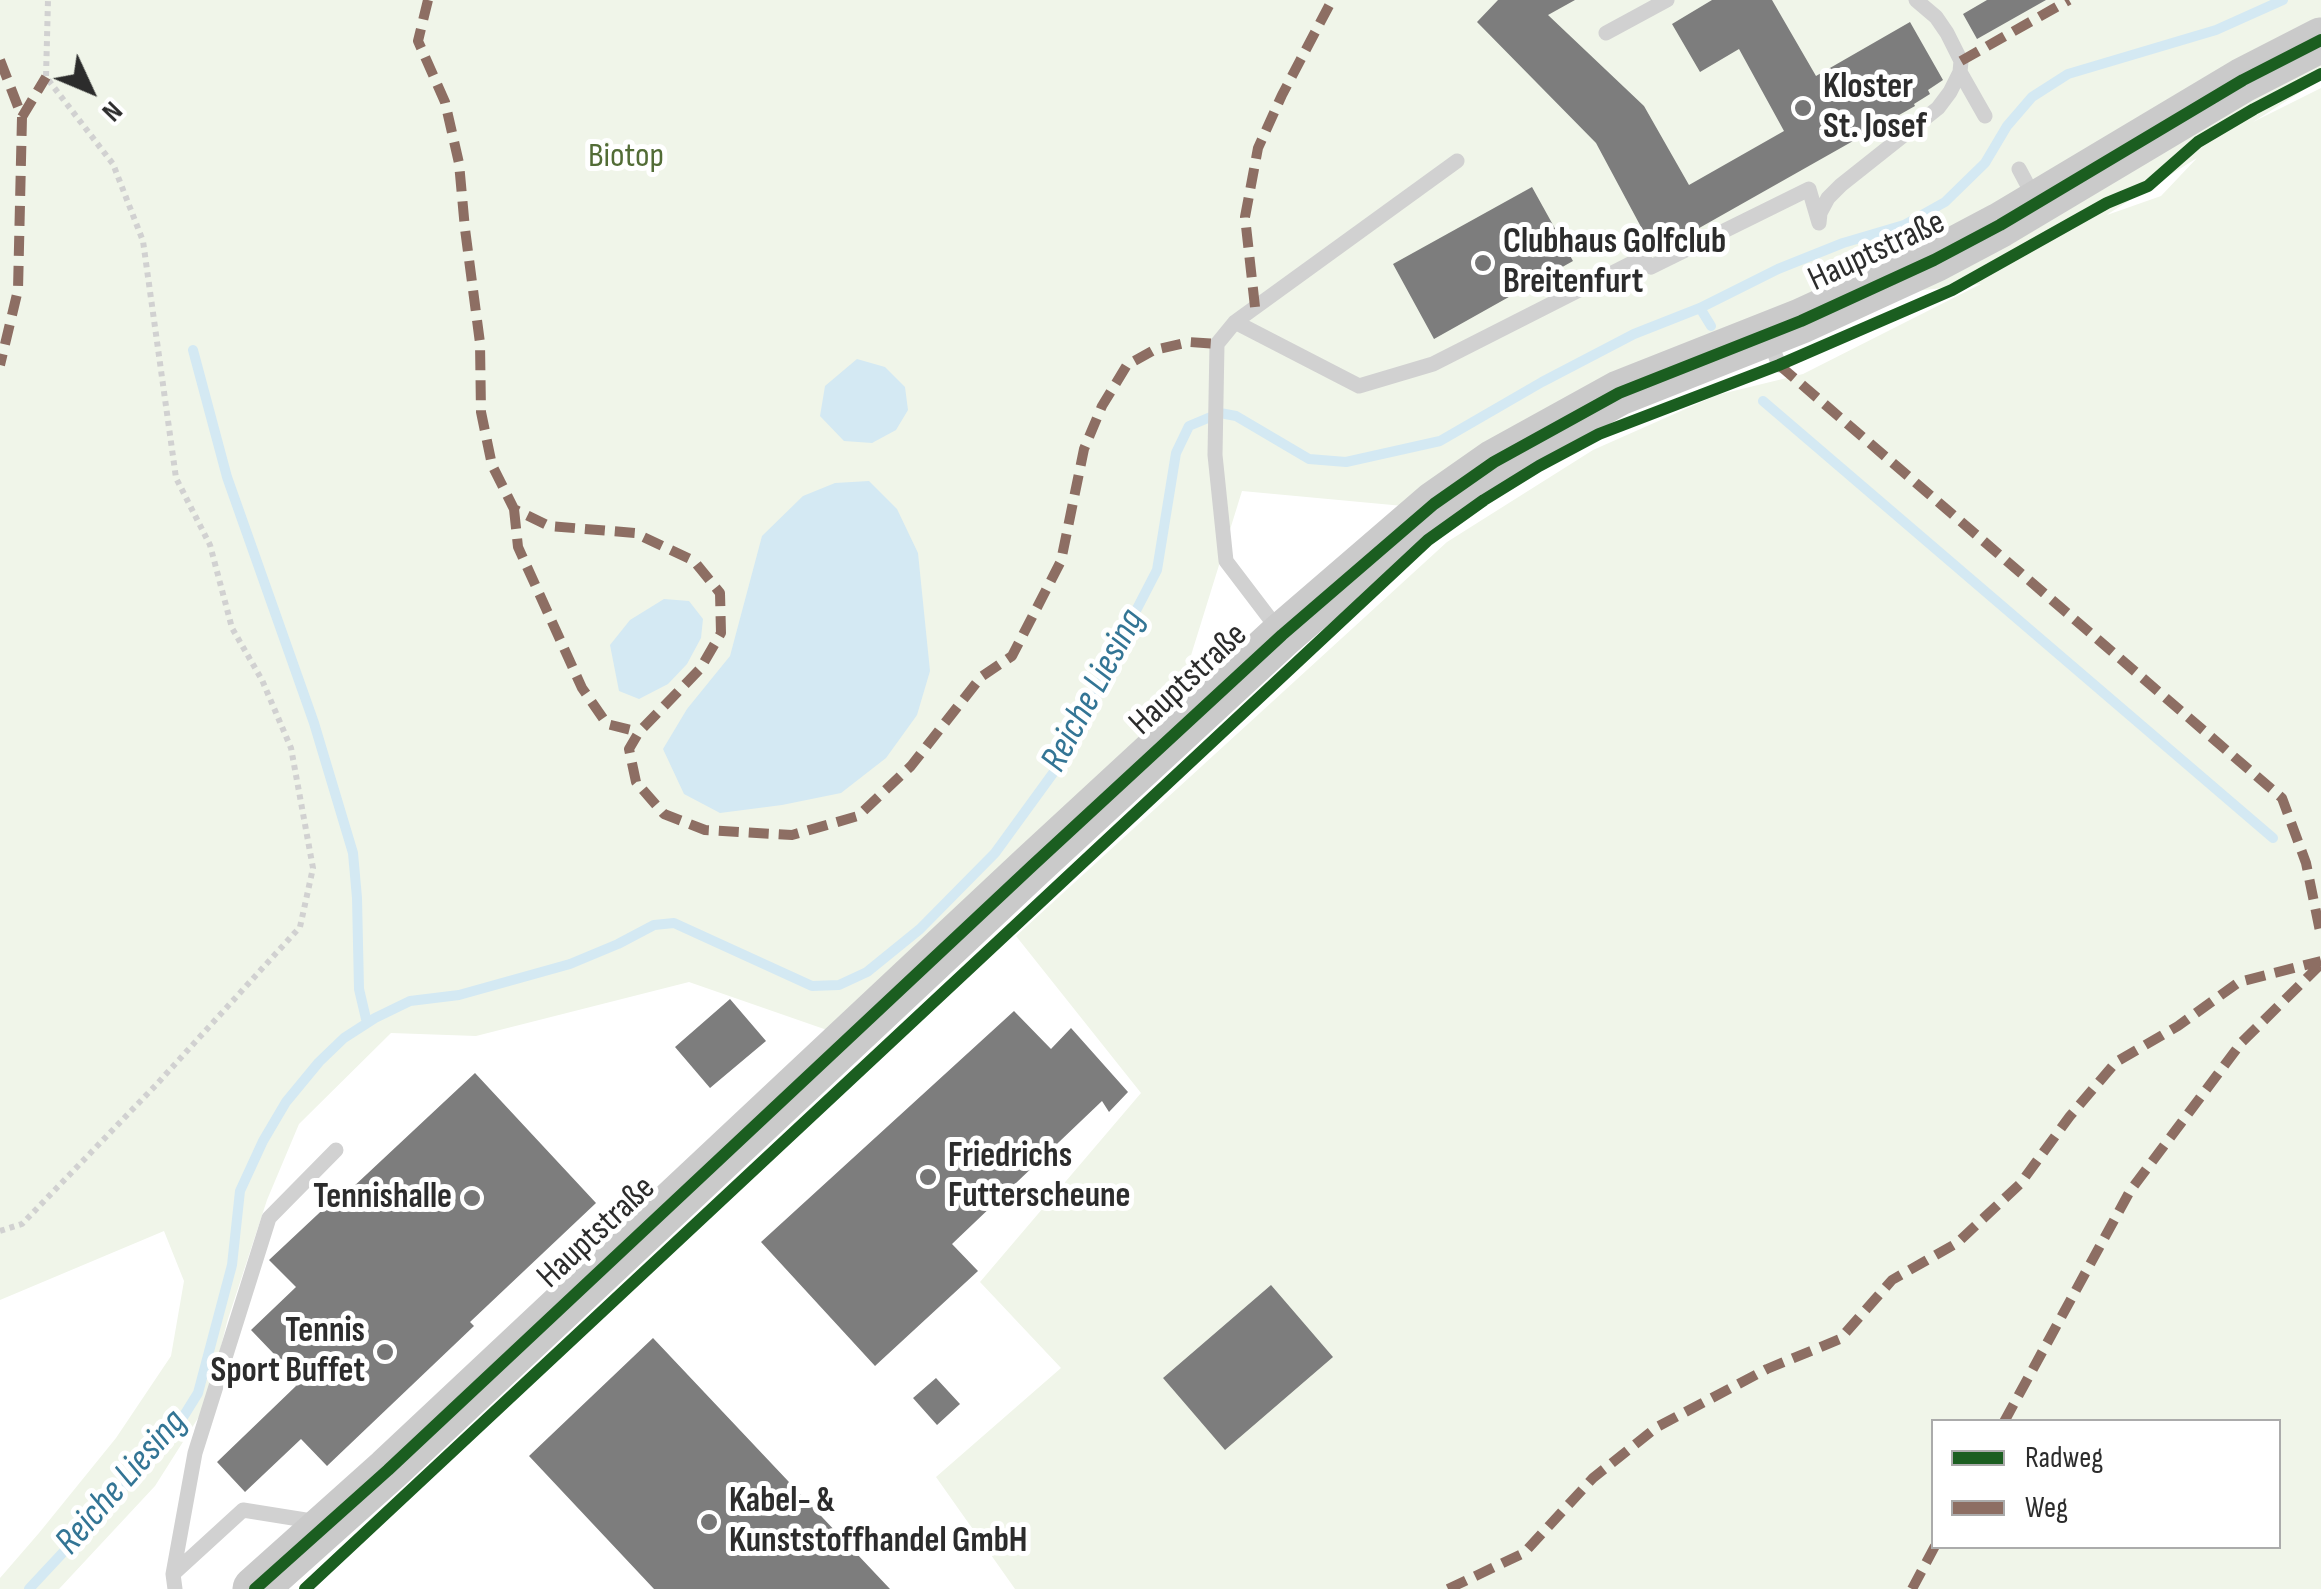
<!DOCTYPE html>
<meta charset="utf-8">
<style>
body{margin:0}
#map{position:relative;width:2321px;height:1589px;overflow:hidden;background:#fff;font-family:"Sofia Sans Condensed",sans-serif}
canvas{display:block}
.legend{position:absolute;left:1931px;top:1419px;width:350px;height:130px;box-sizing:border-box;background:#fff;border:2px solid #ababab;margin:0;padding:12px 18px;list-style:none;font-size:30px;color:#2c2c2c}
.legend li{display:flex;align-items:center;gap:20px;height:50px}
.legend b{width:50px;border:2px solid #ababab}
.north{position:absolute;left:40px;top:40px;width:100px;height:100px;-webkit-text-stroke:8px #fff;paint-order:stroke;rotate:134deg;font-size:28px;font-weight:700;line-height:40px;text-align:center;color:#2c2c2c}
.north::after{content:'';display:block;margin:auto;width:35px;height:45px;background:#2c2c2c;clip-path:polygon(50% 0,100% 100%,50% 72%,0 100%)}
</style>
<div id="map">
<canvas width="2321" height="1589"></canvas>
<ul class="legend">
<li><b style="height:12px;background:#1b5e20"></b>Radweg</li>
<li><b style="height:12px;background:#8d6e63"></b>Weg</li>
</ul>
<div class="north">N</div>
</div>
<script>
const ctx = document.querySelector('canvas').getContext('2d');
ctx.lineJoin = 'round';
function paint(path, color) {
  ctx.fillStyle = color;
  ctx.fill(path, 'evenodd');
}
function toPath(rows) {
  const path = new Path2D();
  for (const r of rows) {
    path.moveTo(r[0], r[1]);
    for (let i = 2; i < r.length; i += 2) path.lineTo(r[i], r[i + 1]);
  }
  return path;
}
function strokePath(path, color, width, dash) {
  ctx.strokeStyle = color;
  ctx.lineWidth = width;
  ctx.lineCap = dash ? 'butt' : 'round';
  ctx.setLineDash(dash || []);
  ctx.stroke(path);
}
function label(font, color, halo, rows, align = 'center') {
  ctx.font = font + ' "Sofia Sans Condensed",sans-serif';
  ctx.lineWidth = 10;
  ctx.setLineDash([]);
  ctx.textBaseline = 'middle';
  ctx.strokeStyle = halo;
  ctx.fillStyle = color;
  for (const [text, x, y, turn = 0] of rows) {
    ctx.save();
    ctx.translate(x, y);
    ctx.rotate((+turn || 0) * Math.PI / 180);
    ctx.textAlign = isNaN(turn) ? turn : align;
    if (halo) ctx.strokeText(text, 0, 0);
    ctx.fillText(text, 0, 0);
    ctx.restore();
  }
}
const green = toPath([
 [0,0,2321,0,2321,79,2253,122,2321,88,2321,1589,1015,1589,936,1477,1061,1368,980,1282,1141,1093,1016,936,1447,542,1593,450,1717,395,1803,374,1981,284,1820,301,1414,507,1242,491,1170,723,1004,922,873,1046,689,982,476,1036,391,1033,299,1124,267,1200,227,1322,207,1404,155,1486,59,1589,0,1589,0,1578,39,1533,116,1438,171,1356,184,1281,164,1231,0,1300],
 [2197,158,2161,196,2107,215,2108,214],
 [1934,1422,2278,1422,2278,1546,1934,1546]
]);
const water = toPath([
 [857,359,885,367,905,387,908,410,896,430,872,443,844,441,820,416,825,386],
 [869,481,897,509,918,553,930,671,917,715,886,758,841,793,782,805,720,813,684,794,663,749,687,709,730,656,762,536,803,496,835,483],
 [664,599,689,601,703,619,701,638,687,664,668,684,639,699,619,691,610,645,630,620]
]);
const stream = toPath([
 [1700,308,1711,326],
 [193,350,227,477,314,723,353,853,357,898,359,989,367,1023],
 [1763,401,2273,838],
 [29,1589,153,1456,180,1422,198,1393,232,1265,240,1191,263,1141,286,1102,319,1062,344,1038,375,1018,410,1001,459,995,570,964,618,944,654,925,674,923,812,986,839,985,867,972,920,929,995,853,1075,743,1111,659,1157,570,1176,453,1189,426,1220,413,1236,416,1309,459,1346,462,1440,441,1542,382,1634,334,1700,308,1778,269,1843,243,1904,225,1945,202,1985,163,2007,126,2032,97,2068,74,2216,30,2283,0]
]);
const building = toPath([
 [1498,0,1575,0,1548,15,1644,106,1689,185,1784,131,1739,49,1700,72,1672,24,1712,0,1772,0,1816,76,1910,22,1943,80,1928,90,1930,94,1914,104,1915,106,1655,253,1596,143,1477,22],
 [1987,0,2046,0,1977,39,1963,14],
 [1532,187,1573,261,1434,339,1393,264],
 [730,999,766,1041,710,1088,675,1047],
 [1014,1011,1051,1049,1071,1028,1128,1092,1109,1112,1102,1101,952,1244,978,1271,875,1366,761,1242],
 [475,1073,596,1203,470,1322,474,1326,327,1466,301,1439,245,1492,217,1462,296,1386,293,1383,298,1379,251,1330,296,1287,269,1260,333,1200,336,1203],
 [1271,1285,1333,1357,1225,1450,1163,1378],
 [653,1338,890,1589,654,1589,529,1456],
 [936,1378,960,1404,937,1425,913,1398]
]);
const path = toPath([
 [0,1231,22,1224,156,1085,300,927,313,868,291,748,262,680,232,628,210,545,176,478,143,241,113,164,46,77,48,0]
]);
const lane = toPath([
 [1606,33,1667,0],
 [1960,72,1985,116],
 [2019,169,2036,201],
 [1819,223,1820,213,1828,198,1841,185,1938,108,1950,92,1960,72,1961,61,1947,33,1936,17,1916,0],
 [1235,322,1359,386,1433,364,1642,258,1651,267,1809,189,1819,223],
 [1769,339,1779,365],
 [1280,632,1226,561,1215,455,1217,344,1235,322,1457,161],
 [173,1574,195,1453,269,1218,336,1150],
 [175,1589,173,1574,243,1510,318,1522]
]);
const secondary = toPath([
 [255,1589,388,1470,1032,866,1282,635,1434,504,1494,462,1619,393,1801,321,1934,260,2000,225,2243,80,2321,40]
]);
const quiet = toPath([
 [428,0,418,41,445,102,459,163,465,229,480,343,481,412,492,465,514,509,549,526,635,533,694,561,720,593,721,633,700,669,639,732,629,749,636,782,664,814,705,830,792,835,858,816,911,766,981,677,1012,656,1061,561,1084,449,1102,406,1127,365,1154,350,1189,342,1217,344],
 [0,60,22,117,18,290,0,365],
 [1961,61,2069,0],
 [22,117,46,77],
 [1255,307,1245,217,1258,148,1282,95,1332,0],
 [1779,365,2282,798,2306,863,2321,936],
 [514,509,518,547,582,688,607,724,639,732],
 [2004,1422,2130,1191,2242,1042,2321,964],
 [1448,1589,1524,1553,1593,1478,1657,1427,1767,1369,1840,1339,1892,1280,1957,1243,2020,1184,2070,1116,2116,1062,2178,1026,2239,982,2321,961],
 [1912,1589,1935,1546]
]);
const cycleway = toPath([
 [255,1589,388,1470,1032,866,1282,635,1434,504,1494,462,1619,393,1801,321,1934,260,2000,225,2243,80,2321,40],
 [305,1589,1428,540,1484,500,1539,466,1599,434,1779,365,1952,290,2107,203,2148,186,2198,142,2254,109,2321,74]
]);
const markers = [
 [1803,108,10,"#767676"],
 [1483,263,10,"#767676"],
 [928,1177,10,"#767676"],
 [472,1198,10,"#767676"],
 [385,1352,10,"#767676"],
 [709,1522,10,"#767676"]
];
const poiNames = [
 ["Kloster",1823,88],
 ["St. Josef",1823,128],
 ["Clubhaus Golfclub",1503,243],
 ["Breitenfurt",1503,283],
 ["Friedrichs",948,1157],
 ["Futterscheune",948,1197],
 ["Tennishalle",452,1198,"right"],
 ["Tennis",365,1332,"right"],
 ["Sport Buffet",365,1372,"right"],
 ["Kabel- &",729,1502],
 ["Kunststoffhandel GmbH",729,1542]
];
const parkNames = [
 ["Biotop",626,157]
];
const streetNames = [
 ["Hauptstraße",1877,252,-25],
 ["Hauptstraße",1189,680,-43],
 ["Hauptstraße",597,1233,-43]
];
const waterNames = [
 ["Reiche Liesing",1094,691,-62],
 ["Reiche Liesing",122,1483,-49]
];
paint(green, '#f0f5e9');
paint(water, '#d4e9f3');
strokePath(stream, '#d4e9f3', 10);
paint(building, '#7d7d7d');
strokePath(path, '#d1d1d1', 6, [5, 5]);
strokePath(lane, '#d1d1d1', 15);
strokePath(secondary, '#cacaca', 45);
strokePath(quiet, '#8d6e63', 10, [20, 10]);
strokePath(cycleway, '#1b5e20', 12);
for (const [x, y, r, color] of markers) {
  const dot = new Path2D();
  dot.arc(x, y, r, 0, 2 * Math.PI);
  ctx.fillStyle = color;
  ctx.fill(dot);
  strokePath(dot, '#fff', 4);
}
label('bold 35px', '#2c2c2c', '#fff', poiNames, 'left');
label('35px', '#526c36', '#fff', parkNames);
label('35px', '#2c2c2c', '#fff', streetNames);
label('italic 38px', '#337595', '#fff', waterNames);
</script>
